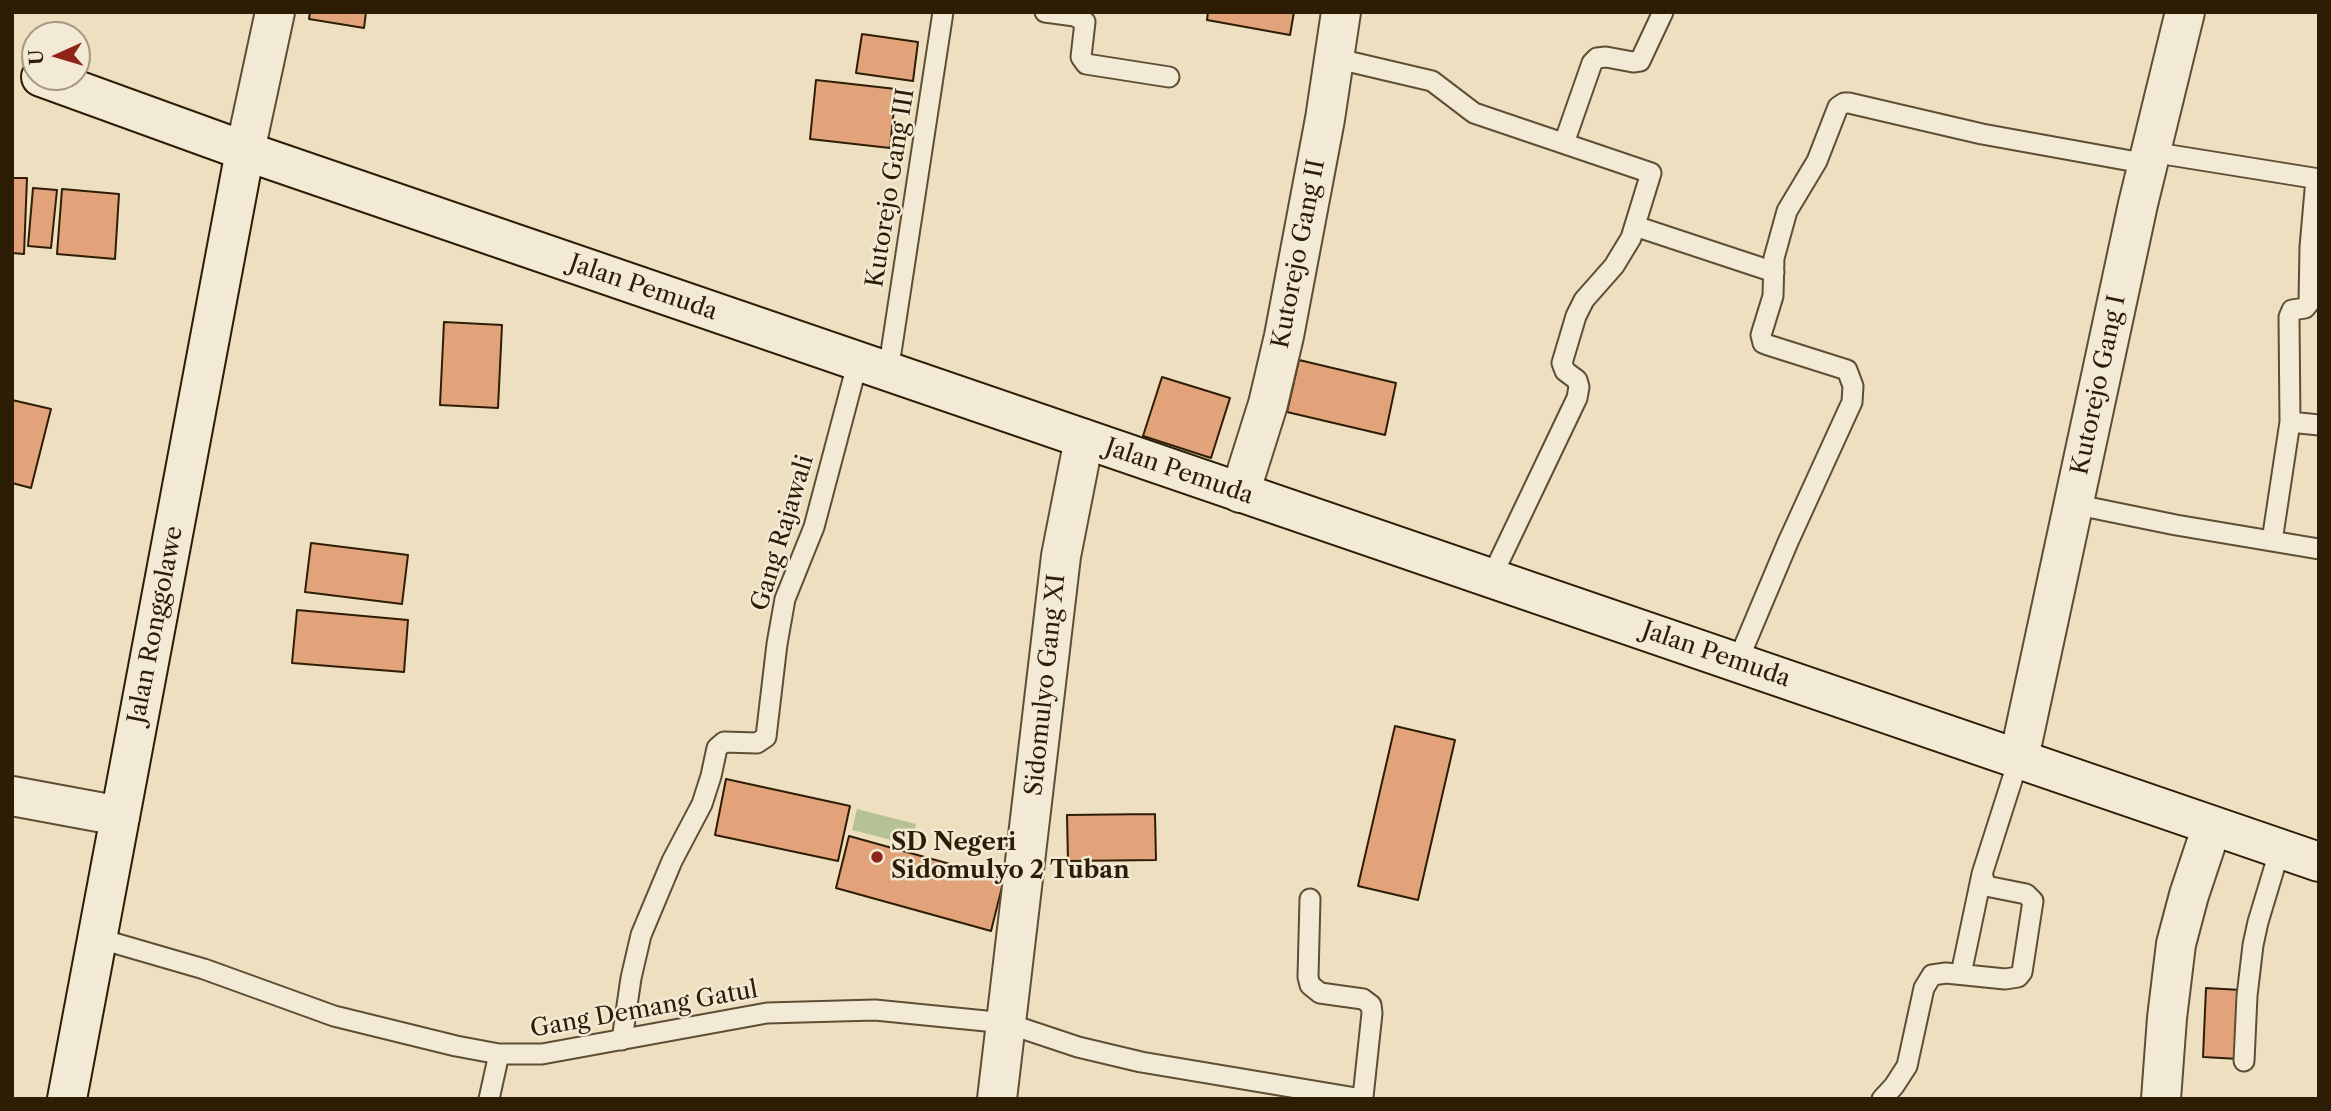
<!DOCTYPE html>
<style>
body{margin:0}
#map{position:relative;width:2331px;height:1111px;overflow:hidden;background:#eddfbf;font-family:"Libre Caslon Text",serif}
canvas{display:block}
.frame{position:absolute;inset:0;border:14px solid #2d1d05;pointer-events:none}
.north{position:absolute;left:21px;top:21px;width:70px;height:70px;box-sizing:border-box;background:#f3ead5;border:2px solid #a49882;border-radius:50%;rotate:266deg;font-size:19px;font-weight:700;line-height:28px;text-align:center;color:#2d1d05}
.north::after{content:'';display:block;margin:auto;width:24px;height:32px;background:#8f2418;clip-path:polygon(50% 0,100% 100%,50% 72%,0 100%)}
</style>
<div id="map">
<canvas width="2331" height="1111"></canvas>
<div class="frame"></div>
<div class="north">U</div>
</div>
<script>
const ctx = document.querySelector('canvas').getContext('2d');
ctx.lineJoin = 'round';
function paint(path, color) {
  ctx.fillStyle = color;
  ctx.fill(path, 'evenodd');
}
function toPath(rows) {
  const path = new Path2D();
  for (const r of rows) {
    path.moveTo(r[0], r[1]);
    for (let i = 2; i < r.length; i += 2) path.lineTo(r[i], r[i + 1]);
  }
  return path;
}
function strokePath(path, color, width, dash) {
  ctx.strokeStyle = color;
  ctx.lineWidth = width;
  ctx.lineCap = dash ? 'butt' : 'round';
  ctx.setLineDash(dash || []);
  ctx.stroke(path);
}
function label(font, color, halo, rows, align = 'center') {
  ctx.font = font + ' "Libre Caslon Text",serif';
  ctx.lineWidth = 5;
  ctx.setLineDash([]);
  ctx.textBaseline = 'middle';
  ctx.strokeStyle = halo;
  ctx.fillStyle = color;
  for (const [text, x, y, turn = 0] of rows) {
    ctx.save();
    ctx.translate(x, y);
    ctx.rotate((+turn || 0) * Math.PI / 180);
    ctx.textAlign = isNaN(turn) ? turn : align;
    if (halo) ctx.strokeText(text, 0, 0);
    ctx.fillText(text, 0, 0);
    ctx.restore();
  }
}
const green = toPath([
 [857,809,916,824,911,845,852,830]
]);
const building = toPath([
 [310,12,366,12,364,28,309,19,310,12],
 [1208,12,1294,12,1290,35,1207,20,1208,12],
 [862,34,918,42,913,81,856,73,862,34],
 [816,80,896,89,890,148,810,139,816,80],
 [12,178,27,178,24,254,12,253,12,178],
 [33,188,57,190,51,248,28,246,33,188],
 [62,189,119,194,115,259,57,254,62,189],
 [444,322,502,325,498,408,440,405,444,322],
 [1299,360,1396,383,1385,435,1287,412,1299,360],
 [1162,377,1230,398,1211,458,1143,436,1162,377],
 [12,400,51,409,31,488,12,483,12,400],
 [311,543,408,555,402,604,305,592,311,543],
 [297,610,408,620,404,672,292,663,297,610],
 [1395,726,1455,740,1418,900,1358,886,1395,726],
 [726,779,850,806,838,861,715,835,726,779],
 [1155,814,1156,860,1068,861,1067,815,1155,814],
 [849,836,1004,879,991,931,836,888,849,836],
 [2206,988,2241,990,2239,1059,2203,1057,2206,988]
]);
const service = toPath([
 [1045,12,1075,16,1085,22,1081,57,1086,64,1169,77],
 [1334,58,1432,81,1474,113,1651,173,1631,238,1614,266,1584,300,1576,316,1562,363,1565,371,1577,380,1579,387,1577,398,1491,578],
 [1564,143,1592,63,1597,58,1606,57,1633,62,1640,61,1663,12],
 [2151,152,2319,179],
 [1635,226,1774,272],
 [888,372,943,12],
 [2290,422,2319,425],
 [2073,504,2176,525,2319,549],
 [2272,541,2290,422,2289,317,2292,310,2305,308,2309,303,2310,247,2316,179],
 [1737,663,1788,542,1852,402,1853,386,1847,370,1768,345,1763,343,1761,335,1773,296,1774,258,1787,211,1817,161,1838,107,1844,103,1849,103,1982,134,2148,164],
 [1310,899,1308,977,1310,985,1320,993,1363,999,1371,1005,1372,1013,1363,1097],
 [97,938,204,969,334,1016,456,1046,499,1054,542,1054,767,1013,875,1010,1006,1023,1078,1047,1141,1062,1362,1099],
 [1961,974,1982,874],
 [622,1040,631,978,641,935,672,861,702,804,711,776,717,748,724,742,757,743,766,737,777,644,785,599,814,527,858,361],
 [2244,1061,2247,996,2253,945,2258,922,2280,849],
 [489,1099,499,1054],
 [1882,1099,1894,1086,1907,1066,1924,988,1932,975,1946,973,2005,979,2018,977,2022,972,2033,901,2026,894,1986,886,1982,874,2019,758]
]);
const minor = toPath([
 [245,151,275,12],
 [1240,493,1268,404,1284,336,1325,119,1341,12],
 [2019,758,2138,204,2185,12],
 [12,796,120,816],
 [997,1099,1061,556,1084,439],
 [2161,1099,2167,1018,2176,944,2189,895,2212,826]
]);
const secondary = toPath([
 [41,77,245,151,2319,862],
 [67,1099,245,151]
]);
const markers = [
 [877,857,7,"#8f2418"]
];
const streetNames = [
 ["Kutorejo Gang III",891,188,-81],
 ["Kutorejo Gang II",1299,254,-79],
 ["Jalan Pemuda",643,288,19],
 ["Kutorejo Gang I",2099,385,-78],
 ["Jalan Pemuda",1179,472,19],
 ["Gang Rajawali",783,533,-73],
 ["Jalan Ronggolawe",156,625,-79],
 ["Jalan Pemuda",1716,655,19],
 ["Sidomulyo Gang XI",1046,685,-84],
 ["Gang Demang Gatul",644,1010,-10]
];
const poiNames = [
 ["SD Negeri",891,843],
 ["Sidomulyo 2 Tuban",891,871]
];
paint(green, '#b6c294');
paint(building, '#e2a37a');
strokePath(building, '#2d1d05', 2);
strokePath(service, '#5d4e34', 23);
strokePath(minor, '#5d4e34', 42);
strokePath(secondary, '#2d1d05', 42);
strokePath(service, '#f3ead5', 19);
strokePath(minor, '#f3ead5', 38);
strokePath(secondary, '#f3ead5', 38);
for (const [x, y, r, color] of markers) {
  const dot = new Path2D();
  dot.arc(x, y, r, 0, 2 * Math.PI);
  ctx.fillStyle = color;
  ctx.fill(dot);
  strokePath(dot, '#f3ead5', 2.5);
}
label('24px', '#2d1d05', '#f3ead5', streetNames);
label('bold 24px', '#2d1d05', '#f3ead5', poiNames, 'left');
</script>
